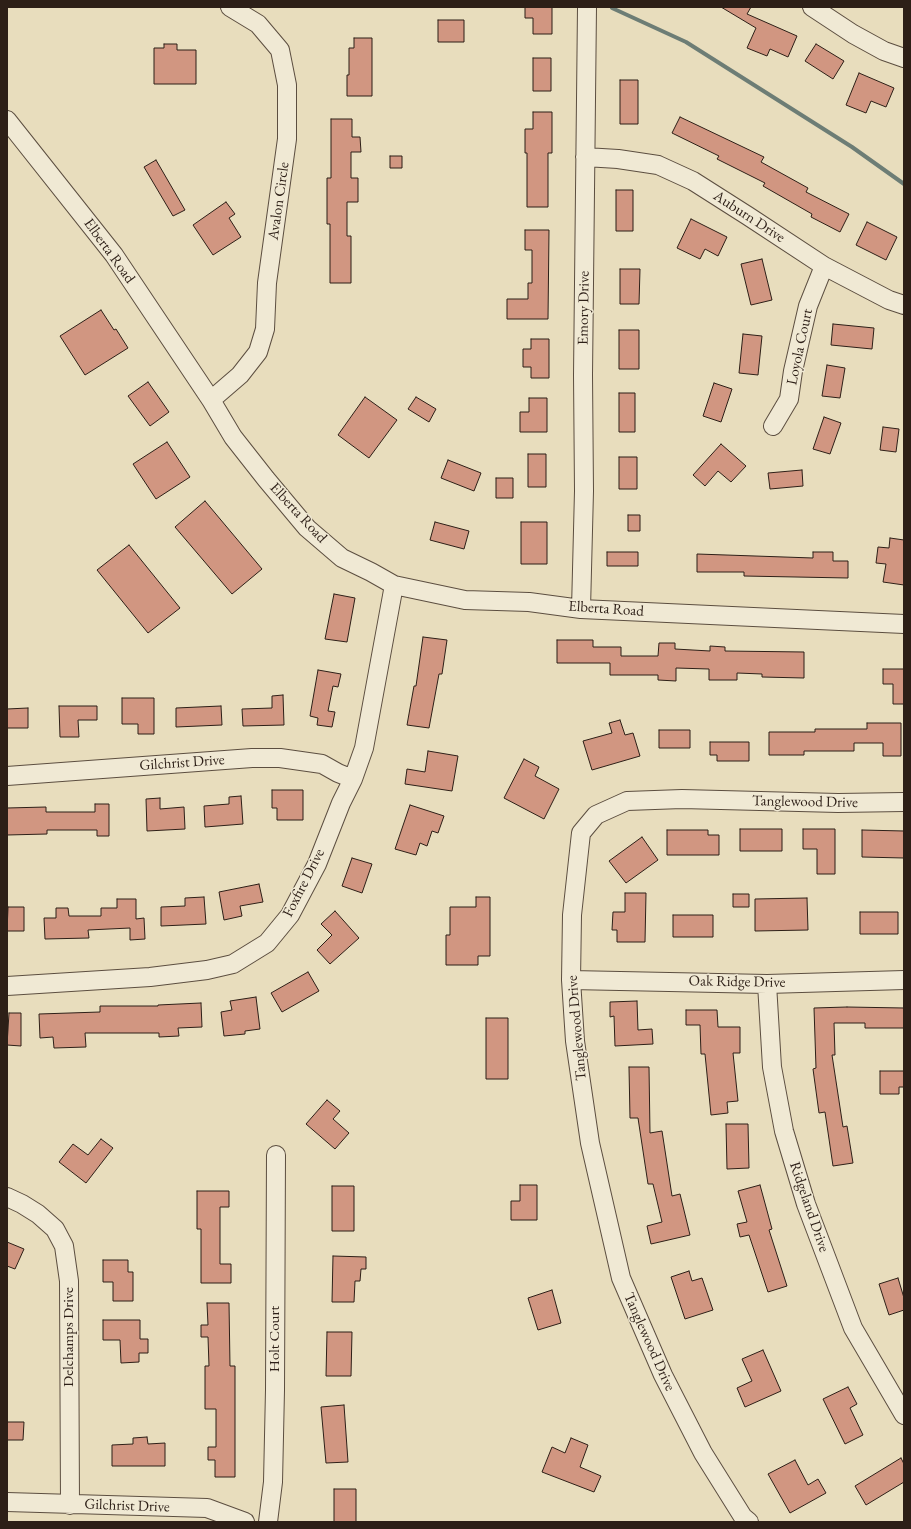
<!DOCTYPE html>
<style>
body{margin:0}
#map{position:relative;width:911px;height:1529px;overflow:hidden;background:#e8ddbd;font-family:"EB Garamond",serif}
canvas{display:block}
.frame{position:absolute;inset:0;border:8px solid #2d1f17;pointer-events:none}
</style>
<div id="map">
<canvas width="911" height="1529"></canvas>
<div class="frame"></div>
</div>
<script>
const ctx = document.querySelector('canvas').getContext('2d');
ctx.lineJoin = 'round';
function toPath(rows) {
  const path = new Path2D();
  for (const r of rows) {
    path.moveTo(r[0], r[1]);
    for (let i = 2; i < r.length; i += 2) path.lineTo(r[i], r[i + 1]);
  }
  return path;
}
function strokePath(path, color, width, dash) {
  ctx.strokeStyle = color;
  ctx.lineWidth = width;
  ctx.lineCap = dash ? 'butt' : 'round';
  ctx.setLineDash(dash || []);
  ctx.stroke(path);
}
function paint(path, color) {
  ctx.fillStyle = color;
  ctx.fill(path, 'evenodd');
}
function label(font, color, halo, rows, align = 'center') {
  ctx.font = font + ' "EB Garamond",serif';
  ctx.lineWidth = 3;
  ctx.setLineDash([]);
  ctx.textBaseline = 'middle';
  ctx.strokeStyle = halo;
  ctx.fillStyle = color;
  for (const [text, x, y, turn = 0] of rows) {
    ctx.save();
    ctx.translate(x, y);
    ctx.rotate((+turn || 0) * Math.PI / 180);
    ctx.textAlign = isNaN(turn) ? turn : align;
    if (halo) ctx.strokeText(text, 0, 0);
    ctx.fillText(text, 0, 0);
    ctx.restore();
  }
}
const stream = toPath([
 [612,8,686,42,852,147,904,184]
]);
const building = toPath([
 [525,7,552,7,552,34,533,34,533,18,525,18,525,7],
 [721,7,751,7,747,14,797,36,788,57,770,49,767,56,747,48,756,28,721,7],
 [438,20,464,20,464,42,438,42,438,20],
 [354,38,372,38,372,96,347,96,347,75,349,75,349,48,354,48,354,38],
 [164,44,177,44,177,50,196,50,196,84,154,84,154,48,164,48,164,44],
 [816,44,844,61,833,79,805,61,816,44],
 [533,58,551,58,551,91,533,91,533,58],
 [859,73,894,88,886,107,871,101,866,113,846,105,859,73],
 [620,80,638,80,638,124,620,124,620,80],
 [533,112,552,112,552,153,548,153,548,207,527,207,527,153,525,153,525,129,533,129,533,112],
 [680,117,764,157,761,162,808,188,806,192,849,214,840,232,811,217,812,214,763,186,765,183,717,159,719,156,672,133,680,117],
 [331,119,352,119,352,137,360,137,361,152,351,152,351,178,358,178,358,202,347,202,347,236,351,236,351,283,330,283,330,224,327,224,327,178,331,178,331,119],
 [390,156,402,156,402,168,390,168,390,156],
 [156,160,185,210,173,216,144,167,156,160],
 [616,190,633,190,633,231,616,231,616,190],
 [226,202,235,214,229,218,241,237,213,255,193,225,226,202],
 [691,219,727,237,718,256,705,249,700,259,677,248,691,219],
 [867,222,897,237,886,260,856,245,867,222],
 [525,230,549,230,548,319,507,319,507,299,528,299,528,283,532,283,532,250,525,250,525,230],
 [762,259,772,300,751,305,741,264,762,259],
 [620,269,640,269,639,304,620,304,620,269],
 [101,310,114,330,116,329,128,348,85,375,60,336,101,310],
 [833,324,874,328,872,349,831,345,833,324],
 [619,330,639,330,639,369,619,369,619,330],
 [743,334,762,336,758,375,739,373,743,334],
 [531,339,549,339,549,378,531,378,531,367,523,367,523,349,531,349,531,339],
 [827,365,845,368,840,398,822,396,827,365],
 [148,382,169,412,150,426,128,396,148,382],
 [714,383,732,389,721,422,703,416,714,383],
 [619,393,635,393,635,432,619,432,619,393],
 [365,397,397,420,369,458,338,435,365,397],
 [416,397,436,409,429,422,408,409,416,397],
 [529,398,547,398,547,432,520,432,520,412,529,412,529,398],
 [824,417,841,423,830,454,813,449,824,417],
 [883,427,899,429,896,452,880,450,883,427],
 [167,442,190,477,156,499,133,464,167,442],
 [721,444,746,466,731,482,718,471,705,486,693,475,721,444],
 [528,454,546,454,546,487,528,487,528,454],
 [619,457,637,457,637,489,619,489,619,457],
 [448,460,481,473,474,491,441,478,448,460],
 [802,470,803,486,770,489,768,473,802,470],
 [496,478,513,478,513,498,496,498,496,478],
 [205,501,262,569,232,594,175,527,205,501],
 [628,515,640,515,640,531,628,531,628,515],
 [435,522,469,531,464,549,430,540,435,522],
 [521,522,547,522,547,564,521,564,521,522],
 [890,538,904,540,904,585,883,582,886,564,876,563,878,547,889,548,890,538],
 [129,545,180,608,148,633,97,570,129,545],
 [607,552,638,552,638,566,607,566,607,552],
 [813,552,833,552,833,561,848,561,848,578,744,576,744,572,697,572,697,554,813,558,813,552],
 [334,594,355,598,347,642,325,639,334,594],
 [423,637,447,640,442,674,439,674,429,728,407,725,414,686,416,686,423,637],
 [557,640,593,640,593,647,621,647,621,656,658,656,659,643,675,643,675,649,710,651,710,646,725,647,725,651,804,652,804,678,762,677,762,674,737,673,737,680,709,680,709,669,676,668,676,681,658,680,658,675,610,675,610,663,557,663,557,640],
 [883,669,904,669,904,704,893,704,893,684,883,684,883,669],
 [318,670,341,674,338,687,333,686,328,711,335,712,332,727,317,725,318,718,310,716,318,670],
 [283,695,284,725,243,726,242,709,272,708,272,696,283,695],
 [122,698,154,698,154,734,138,734,138,724,122,724,122,698],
 [59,706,97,706,97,720,78,720,79,737,60,737,59,706],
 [221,706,222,725,176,727,176,708,221,706],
 [28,708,28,728,7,728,7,709,28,708],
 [620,720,625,735,633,733,640,756,592,770,583,741,612,733,609,723,620,720],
 [867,723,901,723,901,756,883,756,883,743,854,743,854,751,804,751,804,755,769,755,769,732,815,732,815,729,867,729,867,723],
 [659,730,690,730,690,748,659,748,659,730],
 [710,742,749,742,749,761,717,761,717,755,710,755,710,742],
 [428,751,458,756,452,791,405,784,407,769,425,772,428,751],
 [524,759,539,767,535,776,559,789,544,819,504,798,524,759],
 [272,790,303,790,303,820,277,820,277,808,272,808,272,790],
 [241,796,243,824,205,827,204,806,229,804,229,797,241,796],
 [160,798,160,809,184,807,185,829,147,831,146,799,160,798],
 [95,804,109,804,109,836,97,836,97,830,47,830,47,834,7,835,7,808,46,807,46,812,95,812,95,804],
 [410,805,444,816,438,833,432,831,427,846,420,843,416,855,395,849,410,805],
 [740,829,782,829,782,851,740,851,740,829],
 [803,829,835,829,835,874,817,874,817,849,803,849,803,829],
 [667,830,708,830,708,835,719,835,719,855,667,855,667,830],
 [862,830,904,831,904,858,862,857,862,830],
 [642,837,658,860,626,883,609,861,642,837],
 [352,858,372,864,362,893,342,886,352,858],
 [259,884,263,902,240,906,242,916,224,920,219,892,259,884],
 [625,893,646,893,645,942,617,942,617,930,612,930,613,912,625,912,625,893],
 [733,894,749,894,749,907,733,907,733,894],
 [204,897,206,924,161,926,161,907,185,906,185,898,204,897],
 [476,897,490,897,490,956,478,956,478,965,446,965,446,935,450,935,450,907,476,907,476,897],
 [807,898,808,930,755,931,755,899,807,898],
 [117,899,136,899,136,919,144,918,145,939,130,940,130,928,88,930,89,938,45,939,44,918,56,918,56,908,68,908,69,916,101,916,101,908,117,908,117,899],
 [8,907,24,907,24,931,7,931,8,907],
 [335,911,359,938,330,964,317,950,332,935,321,924,335,911],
 [860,912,898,912,898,934,860,934,860,912],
 [673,915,713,915,713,937,673,937,673,915],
 [308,972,319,991,282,1012,271,993,308,972],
 [256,997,260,1029,245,1031,245,1034,224,1036,221,1012,232,1010,230,1001,256,997],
 [637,1001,638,1030,652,1029,653,1044,615,1046,614,1016,610,1017,610,1002,637,1001],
 [201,1003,202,1027,178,1028,179,1036,159,1037,159,1033,85,1033,86,1047,54,1048,53,1037,40,1038,39,1014,100,1012,100,1006,158,1006,158,1005,201,1003],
 [847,1007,904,1008,904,1028,865,1028,865,1023,834,1023,835,1055,832,1055,843,1127,847,1126,853,1163,833,1166,825,1112,819,1113,813,1069,816,1068,814,1008,847,1007],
 [686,1010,717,1010,718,1027,740,1027,740,1053,733,1053,738,1101,727,1102,728,1113,711,1115,705,1054,701,1054,700,1025,686,1025,686,1010],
 [9,1013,21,1013,21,1046,7,1045,9,1013],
 [486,1018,508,1018,508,1079,486,1079,486,1018],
 [629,1067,649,1067,650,1133,662,1131,672,1196,680,1194,690,1235,651,1244,647,1226,662,1222,653,1184,648,1184,638,1118,630,1118,629,1067],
 [880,1071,904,1071,904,1087,899,1087,899,1094,880,1094,880,1071],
 [327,1100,340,1111,333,1119,349,1133,335,1149,306,1124,327,1100],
 [726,1124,748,1124,749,1168,727,1169,726,1124],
 [101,1139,113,1148,86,1183,59,1162,73,1144,88,1155,101,1139],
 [520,1185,537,1185,537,1220,511,1220,511,1201,520,1201,520,1185],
 [760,1185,772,1229,769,1230,787,1286,768,1292,749,1235,740,1237,737,1224,747,1222,738,1191,760,1185],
 [332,1186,354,1186,354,1231,332,1231,332,1186],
 [197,1191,229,1191,229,1207,220,1207,220,1264,231,1264,231,1283,201,1283,201,1229,197,1229,197,1191],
 [7,1242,24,1249,15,1269,7,1266,7,1242],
 [333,1256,366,1257,366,1269,361,1269,360,1281,355,1281,354,1302,332,1302,333,1256],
 [103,1260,128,1260,128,1272,133,1272,133,1301,113,1301,113,1282,103,1282,103,1260],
 [689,1271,692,1281,702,1278,713,1310,685,1319,671,1277,689,1271],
 [898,1278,904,1298,904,1310,889,1315,879,1284,898,1278],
 [552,1290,561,1323,538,1330,528,1298,552,1290],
 [207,1303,229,1303,230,1366,235,1366,235,1477,215,1477,215,1460,208,1460,208,1447,216,1447,216,1409,205,1409,205,1366,209,1366,208,1337,201,1337,201,1325,208,1325,207,1303],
 [103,1320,140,1320,140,1339,148,1339,148,1353,139,1353,139,1362,121,1363,120,1340,103,1340,103,1320],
 [327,1332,352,1332,351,1376,326,1376,327,1332],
 [763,1350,781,1391,745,1407,737,1388,752,1381,742,1359,763,1350],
 [848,1387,857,1404,850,1408,863,1435,845,1444,823,1399,848,1387],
 [344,1405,348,1462,326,1463,321,1407,344,1405],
 [7,1422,24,1422,23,1440,7,1440,7,1422],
 [147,1437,148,1444,165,1443,165,1466,112,1466,112,1445,133,1444,133,1438,147,1437],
 [571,1438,588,1445,580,1467,601,1476,594,1492,542,1472,552,1447,565,1453,571,1438],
 [901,1458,904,1464,904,1482,866,1505,855,1486,901,1458],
 [795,1460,808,1485,818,1479,826,1493,790,1513,768,1474,795,1460],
 [334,1489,356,1489,356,1522,334,1522,334,1489]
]);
const minor = toPath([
 [812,7,853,34,884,51,904,58],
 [7,120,114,255,211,400,233,437,266,479,307,528,342,558,371,572,394,585,465,600,529,602,581,609,904,624],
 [585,157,618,159,658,165,693,181,748,216,824,266,889,300,904,305],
 [211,400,240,375,258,352,265,329,267,283,287,139,287,85,280,50,258,24,230,7],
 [773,426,789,399,793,371,808,306,824,266],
 [581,609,584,491,583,375,587,7],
 [7,776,252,758,280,758,322,764,338,773,353,779],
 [571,980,767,984,904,980],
 [767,984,772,1067,784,1131,806,1204,853,1328,904,1415],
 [7,986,150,977,207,970,233,964,267,943,290,915,317,864,341,803,353,779,364,748,394,585],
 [7,1197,22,1204,38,1214,55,1229,64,1246,69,1281,70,1505],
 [7,1502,207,1508,245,1522],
 [268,1522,273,1482,275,1390,276,1155],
 [749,1522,743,1517,703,1453,663,1375,621,1278,590,1143,575,1041,571,980,572,915,581,833,596,815,627,801,682,799,838,803,904,802]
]);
const streetNames = [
 ["Avalon Circle",279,201,-82],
 ["Auburn Drive",749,217,33],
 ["Elberta Road",109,251,54],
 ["Emory Drive",584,308,-89],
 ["Loyola Court",800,347,-78],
 ["Elberta Road",298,513,47],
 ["Elberta Road",606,609,4],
 ["Gilchrist Drive",182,763,-4],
 ["Tanglewood Drive",805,802,1],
 ["Foxfire Drive",304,883,-63],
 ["Oak Ridge Drive",737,982,1],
 ["Tanglewood Drive",577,1028,-95],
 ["Ridgeland Drive",809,1207,71],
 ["Delchamps Drive",69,1337,-90],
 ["Holt Court",275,1339,-90],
 ["Tanglewood Drive",649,1342,66],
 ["Gilchrist Drive",127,1506,2]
];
strokePath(stream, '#6d7d75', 4);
paint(building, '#d19681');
strokePath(building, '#2d1f17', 1);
strokePath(minor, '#5c4e40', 20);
strokePath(minor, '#f0e9d4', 18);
label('15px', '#2d1f17', '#f0e9d4', streetNames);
</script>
